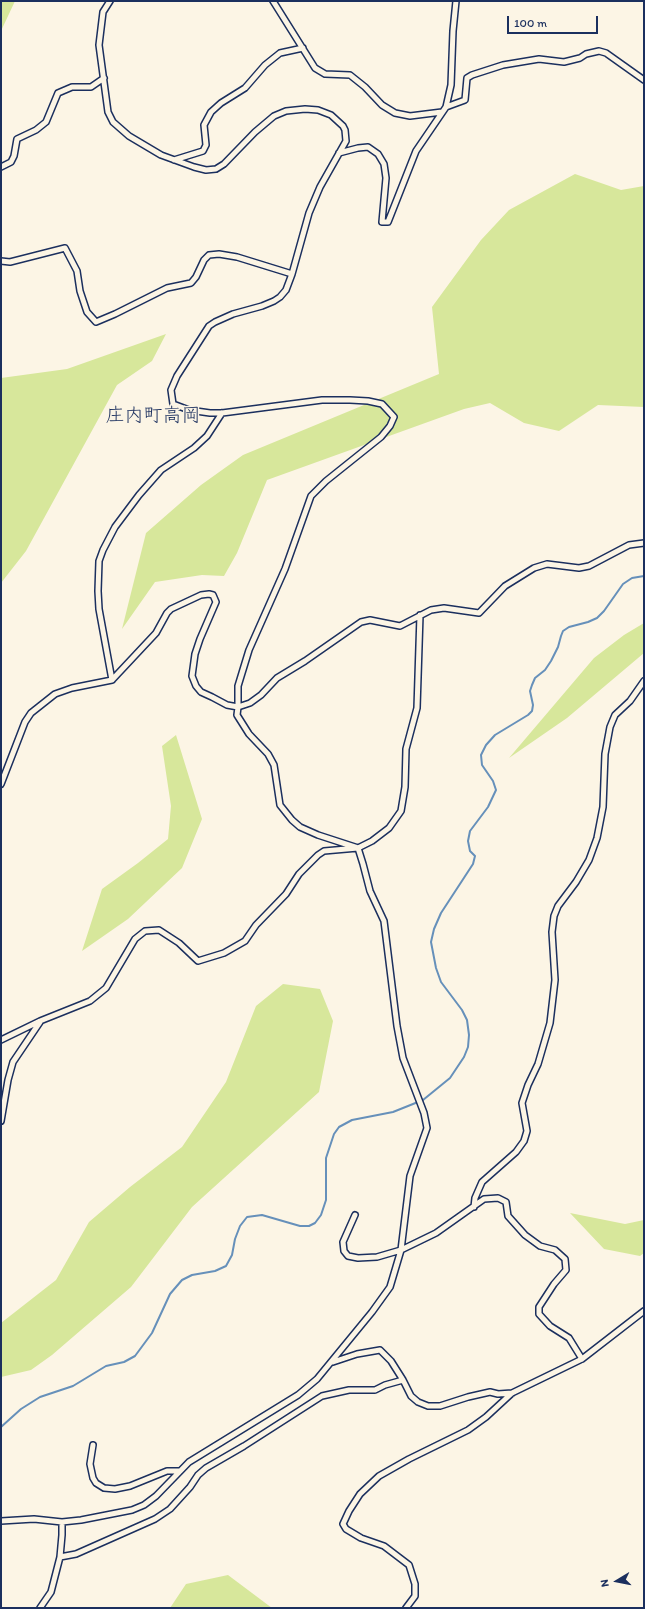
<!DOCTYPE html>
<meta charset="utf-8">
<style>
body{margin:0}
#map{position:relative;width:645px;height:1609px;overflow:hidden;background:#fcf5e5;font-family:Itim,sans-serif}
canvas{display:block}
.frame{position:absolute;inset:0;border:2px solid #1b2f5e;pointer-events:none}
.north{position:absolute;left:597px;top:1561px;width:40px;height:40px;-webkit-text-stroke:3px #fcf5e5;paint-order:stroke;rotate:260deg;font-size:11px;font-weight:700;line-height:16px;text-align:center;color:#1b2f5e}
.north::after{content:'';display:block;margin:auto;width:14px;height:18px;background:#1b2f5e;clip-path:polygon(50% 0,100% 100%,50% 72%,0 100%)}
.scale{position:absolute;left:507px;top:16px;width:91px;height:18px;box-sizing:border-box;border:2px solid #1b2f5e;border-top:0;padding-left:5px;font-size:12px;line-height:14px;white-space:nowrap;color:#1b2f5e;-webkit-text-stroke:3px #fcf5e5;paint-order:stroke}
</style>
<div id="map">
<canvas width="645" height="1609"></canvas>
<div class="frame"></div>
<div class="north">N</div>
<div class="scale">100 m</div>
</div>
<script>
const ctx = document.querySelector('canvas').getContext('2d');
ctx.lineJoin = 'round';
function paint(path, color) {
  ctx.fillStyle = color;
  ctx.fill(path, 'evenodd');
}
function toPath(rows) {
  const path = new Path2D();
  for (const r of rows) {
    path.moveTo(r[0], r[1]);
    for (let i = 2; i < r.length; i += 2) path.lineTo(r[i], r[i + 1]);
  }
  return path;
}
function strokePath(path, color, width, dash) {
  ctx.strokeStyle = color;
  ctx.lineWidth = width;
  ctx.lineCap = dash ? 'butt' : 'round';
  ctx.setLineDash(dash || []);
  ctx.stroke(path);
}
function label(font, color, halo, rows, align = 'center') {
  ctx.font = font + ' Itim,"Klee One",sans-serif';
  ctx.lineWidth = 3;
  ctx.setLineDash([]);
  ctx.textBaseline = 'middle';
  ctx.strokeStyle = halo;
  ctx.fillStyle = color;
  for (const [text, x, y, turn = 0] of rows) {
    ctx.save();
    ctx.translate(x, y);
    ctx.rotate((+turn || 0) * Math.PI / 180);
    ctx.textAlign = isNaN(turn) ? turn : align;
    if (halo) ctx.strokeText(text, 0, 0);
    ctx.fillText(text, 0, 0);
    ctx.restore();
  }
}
const green = toPath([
 [1,1,15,1,1,31],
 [575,174,621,190,644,186,644,407,598,405,559,431,524,423,490,403,464,409,267,480,237,553,224,576,202,575,155,582,122,629,146,533,201,485,243,455,439,374,432,307,481,240,509,210],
 [166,334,152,361,117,385,26,551,1,583,1,378,67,369],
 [644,623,644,653,567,718,509,758,594,658,624,635],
 [176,735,202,819,182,868,128,919,82,951,102,889,138,863,168,839,171,806,162,746],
 [283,984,320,989,333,1021,319,1092,192,1207,131,1287,52,1355,31,1370,1,1377,1,1323,56,1280,89,1222,130,1187,182,1147,226,1082,256,1006],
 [570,1213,625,1224,644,1220,644,1253,640,1256,604,1249],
 [228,1575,272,1608,170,1608,186,1584]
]);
const stream = toPath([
 [1,1427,21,1409,40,1397,73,1386,106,1366,124,1362,135,1356,152,1333,170,1294,182,1280,192,1275,215,1271,226,1266,232,1255,235,1239,240,1226,247,1217,262,1215,300,1226,309,1226,315,1223,321,1215,326,1200,326,1158,334,1134,339,1127,352,1120,393,1112,423,1100,450,1078,464,1057,468,1047,469,1035,467,1020,462,1010,441,982,436,968,431,942,434,929,441,913,473,864,475,856,470,851,468,841,470,831,488,807,496,790,493,781,482,765,481,755,486,745,495,735,528,715,532,711,533,705,530,691,532,685,535,678,545,670,551,661,558,647,561,636,563,631,569,627,588,622,597,618,604,611,623,584,632,578,644,576]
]);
const street = toPath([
 [273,1,315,68,325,74,350,75,365,87,382,105,395,113,410,116,442,112],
 [446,107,465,100,467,78,472,75,503,65,539,59,564,62,580,58,586,54,599,51,606,53,644,80],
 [339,153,358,148,368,147,378,154,384,164,386,178,382,222,388,222,416,151,446,107,451,85,453,31,456,1],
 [174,160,203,151,206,145,204,125,211,112,221,103,245,88,265,65,280,53,303,48],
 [1,167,11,162,14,156,17,139,36,130,46,122,58,93,72,87,91,87,104,78],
 [1,261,10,262,65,248,77,271,80,291,87,312,96,322,115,314,167,288,191,283,196,277,204,260,209,255,219,254,237,257,292,274],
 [112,680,99,609,98,591,99,561,103,550,115,527,139,495,161,470,194,448,207,436,222,413],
 [1,784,25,722,31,713,55,694,72,688,112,680,156,633,167,613,171,609,201,595,209,594,213,595,216,602,200,639,195,654,192,676,196,686,201,692,212,697,227,705,238,707,250,703,261,695,277,678,305,661,361,622,370,620,400,626,431,610,444,608,479,613,505,586,534,568,547,564,579,568,589,566,629,545,644,543],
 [1,1040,40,1021,90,1001,106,988,135,939,145,931,159,930,179,943,198,961,224,953,245,941,256,925,286,894,299,874,318,855,324,851,358,848,372,841,389,828,401,811,405,787,406,749,417,708,420,615],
 [1,1121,8,1080,13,1062,40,1022],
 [474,1207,475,1198,482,1182,516,1152,524,1141,527,1131,522,1103,528,1085,538,1064,550,1023,555,980,552,932,554,916,558,906,576,882,589,860,597,838,603,807,605,754,610,727,615,715,630,701,644,681],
 [355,1215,343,1242,344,1251,348,1256,358,1258,377,1257,401,1250,436,1233,484,1199,498,1198,506,1202,508,1216,525,1235,540,1246,555,1250,565,1259,566,1270,554,1284,539,1307,539,1314,550,1326,569,1338,582,1359],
 [333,1362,357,1354,380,1350,391,1361,403,1380,411,1396,418,1402,428,1406,440,1406,468,1397,490,1392,498,1394,512,1393],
 [93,1445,90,1464,93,1478,96,1483,104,1488,115,1489,130,1486,167,1471,180,1471],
 [1,1521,34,1519,62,1522,81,1520,132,1510,144,1505,156,1496,189,1462,298,1395,317,1379,372,1312,390,1287,401,1250,410,1176,427,1128,424,1113,403,1058,397,1026,384,921,370,891,363,864,358,848,318,835,300,827,292,820,280,805,274,765,268,754,249,734,237,715,238,707,238,686,249,650,285,569,311,496,326,481,381,437,390,426,394,417,382,404,368,401,350,400,322,400,222,413,210,413,189,410,173,404,171,390,177,376,209,326,215,322,233,314,262,306,274,301,280,297,286,290,292,274,309,213,320,187,346,141,345,130,343,126,331,115,318,110,305,109,286,111,274,116,255,132,224,164,216,169,206,170,194,167,161,155,129,136,113,122,108,112,99,45,103,12,110,1],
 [60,1557,76,1554,155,1519,170,1509,190,1487,198,1475,206,1468,244,1446,322,1396,349,1390,375,1390,385,1385,403,1380],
 [40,1608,51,1592,60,1557,62,1535,62,1522],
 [406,1608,415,1596,415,1584,409,1565,384,1546,361,1538,346,1529,343,1524,349,1511,360,1494,379,1476,409,1459,468,1430,486,1417,512,1393,582,1359,644,1311]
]);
const quarterNames = [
 ["庄内町高岡",153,416]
];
paint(green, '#d7e79b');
strokePath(stream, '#6690ba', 2);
strokePath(street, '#1b2f5e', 8);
strokePath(street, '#fcf5e5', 5);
label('19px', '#1b2f5e', '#fcf5e5', quarterNames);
</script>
